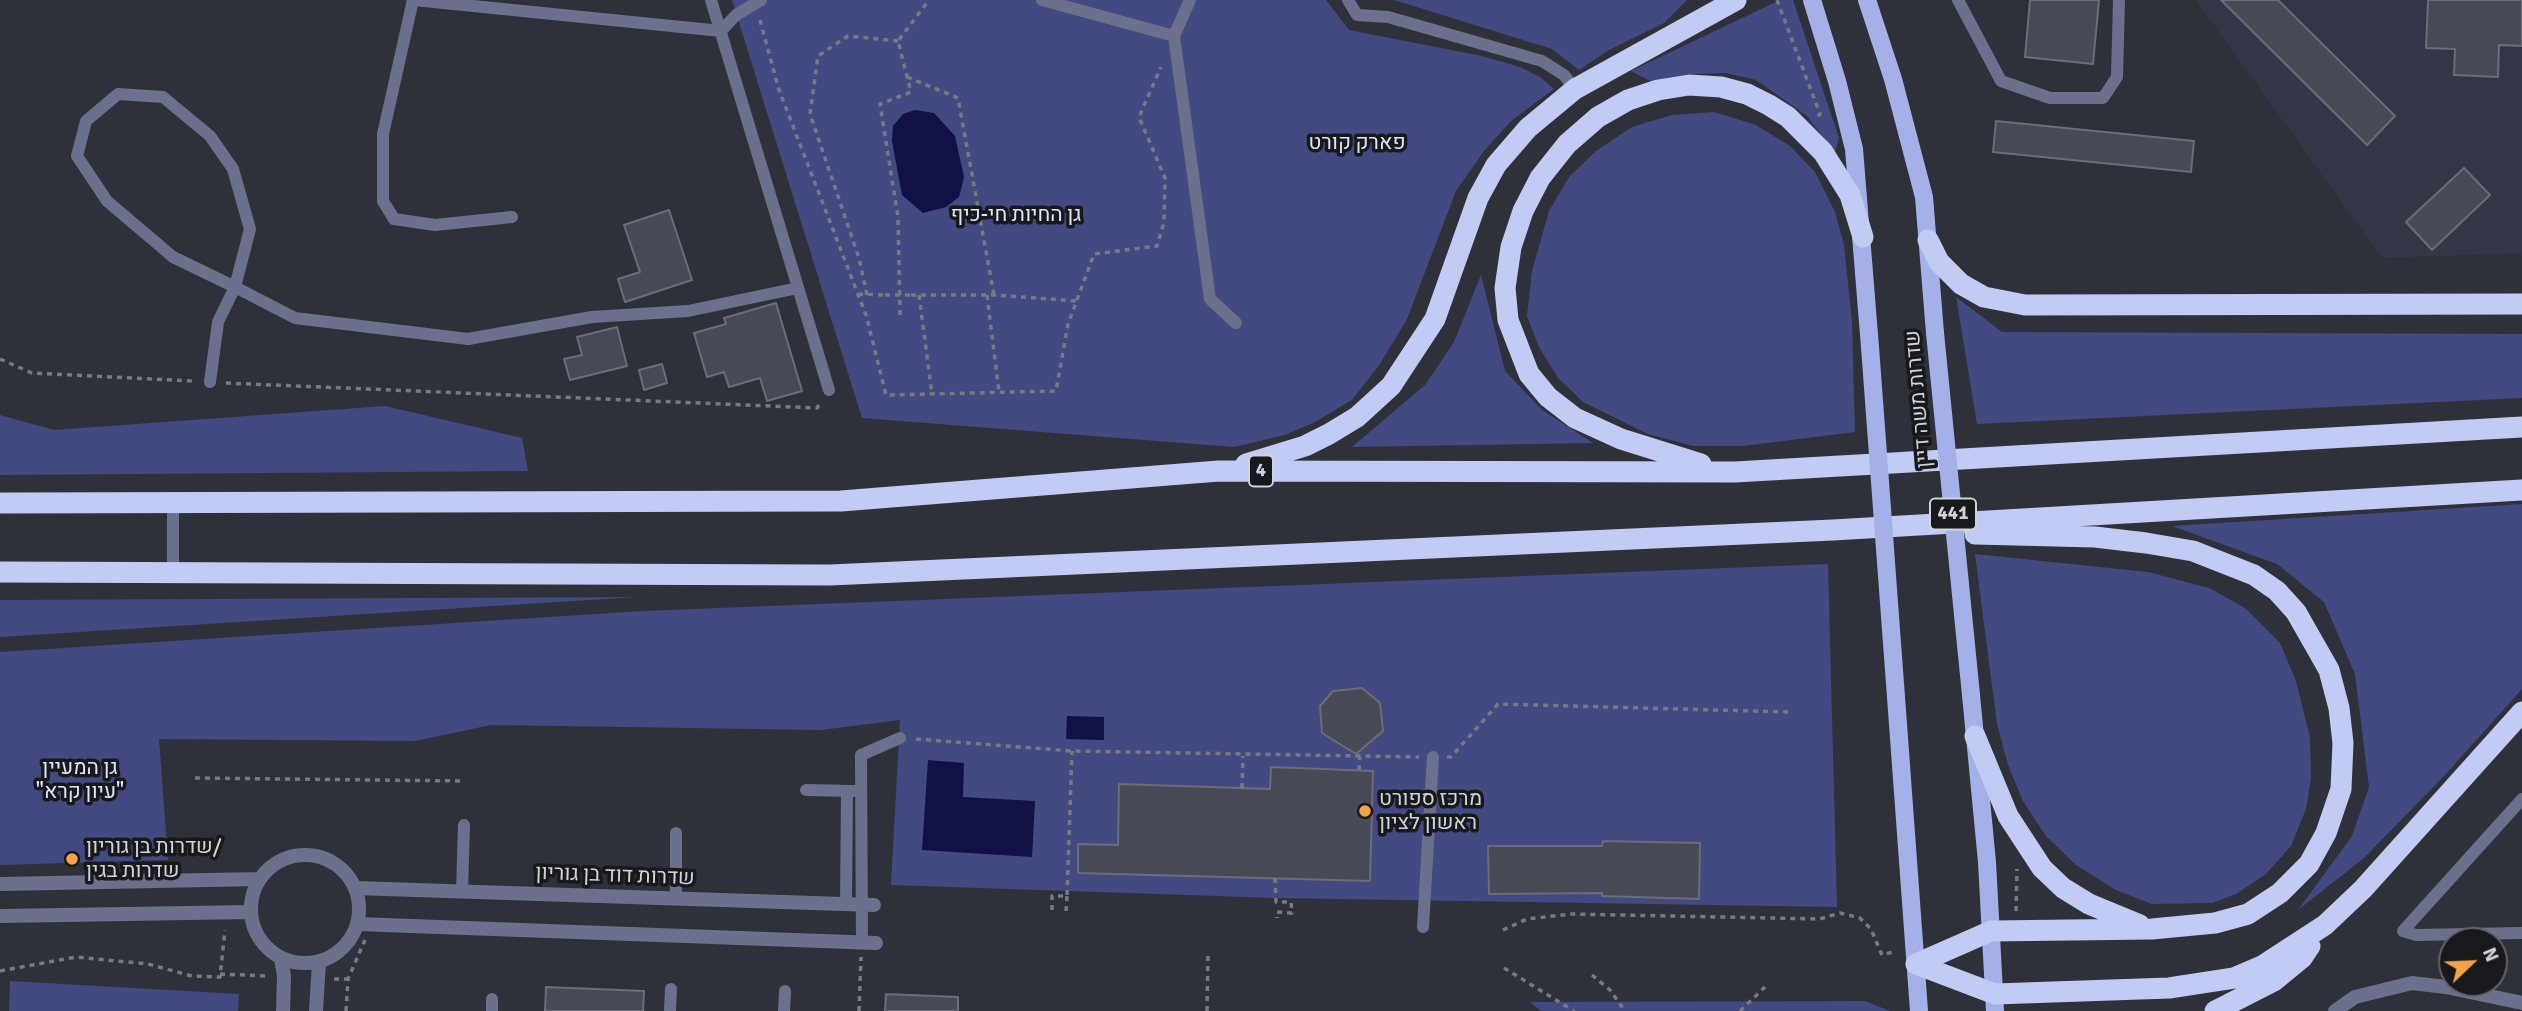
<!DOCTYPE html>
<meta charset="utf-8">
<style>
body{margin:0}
#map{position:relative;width:2522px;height:1011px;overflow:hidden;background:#2f313a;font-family:Signika,sans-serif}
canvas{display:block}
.north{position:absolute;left:2438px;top:927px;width:70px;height:70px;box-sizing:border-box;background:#18191d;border:2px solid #626368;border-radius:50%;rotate:67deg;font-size:19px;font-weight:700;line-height:28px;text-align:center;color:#d1d3d9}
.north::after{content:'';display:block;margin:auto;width:24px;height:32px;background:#f6a247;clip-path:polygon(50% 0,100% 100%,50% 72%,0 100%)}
</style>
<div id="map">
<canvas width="2522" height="1011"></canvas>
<div class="north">N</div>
</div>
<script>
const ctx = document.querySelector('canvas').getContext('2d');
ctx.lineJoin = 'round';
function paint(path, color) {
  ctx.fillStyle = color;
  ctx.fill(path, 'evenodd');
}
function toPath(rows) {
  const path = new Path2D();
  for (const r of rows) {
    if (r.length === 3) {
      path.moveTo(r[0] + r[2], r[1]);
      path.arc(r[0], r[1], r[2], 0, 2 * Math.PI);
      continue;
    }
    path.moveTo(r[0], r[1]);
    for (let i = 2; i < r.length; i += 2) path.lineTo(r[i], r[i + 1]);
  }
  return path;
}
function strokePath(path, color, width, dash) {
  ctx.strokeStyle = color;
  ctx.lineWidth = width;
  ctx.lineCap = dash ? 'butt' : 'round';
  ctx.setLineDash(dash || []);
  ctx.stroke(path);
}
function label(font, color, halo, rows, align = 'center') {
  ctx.font = font + ' Signika,Heebo,sans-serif';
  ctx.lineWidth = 7;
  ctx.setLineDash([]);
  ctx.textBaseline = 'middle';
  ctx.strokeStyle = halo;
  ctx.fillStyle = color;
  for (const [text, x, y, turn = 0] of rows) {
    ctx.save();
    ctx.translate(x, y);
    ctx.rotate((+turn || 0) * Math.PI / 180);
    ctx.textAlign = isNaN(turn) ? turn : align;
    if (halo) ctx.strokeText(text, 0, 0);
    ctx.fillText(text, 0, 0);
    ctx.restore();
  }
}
const built = toPath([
 [2196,0,2522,0,2522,253,2382,258]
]);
const green = toPath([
 [732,0,1326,0,1349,30,1482,56,1520,67,1540,77,1554,89,1511,121,1484,151,1456,191,1407,319,1380,364,1352,400,1315,422,1285,435,1234,447,862,418],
 [1394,0,1687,0,1664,23,1609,50,1579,70,1552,49],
 [1780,0,1793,0,1839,138,1835,152,1807,116,1756,80,1726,73,1690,74,1650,81,1631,71],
 [1714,112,1756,125,1790,146,1815,172,1835,212,1844,245,1852,322,1855,432,1743,446,1693,446,1648,434,1583,402,1558,378,1539,347,1527,316,1532,271,1549,211,1569,177,1596,151,1632,127,1672,115],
 [1481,275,1505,371,1542,410,1593,443,1352,447,1425,385,1454,342],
 [1956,297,2002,332,2522,334,2522,398,1977,424],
 [385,406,522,438,528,471,0,475,0,415,54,430],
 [2522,504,2522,689,2445,775,2364,858,2298,910,2352,836,2369,787,2355,674,2324,602,2277,564,2172,526],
 [1975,554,2148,572,2209,588,2245,608,2280,643,2296,681,2310,738,2311,779,2306,809,2291,846,2266,874,2236,894,2212,903,2152,904,2116,890,2076,865,2046,836,2023,801,2008,765,1997,724],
 [1828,564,1837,907,1276,898,891,885,900,720,821,730,491,725,415,741,159,739,168,860,0,865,0,652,643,611],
 [637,597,0,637,0,600],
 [10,981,239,994,238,1011,9,1011],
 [1865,1001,1890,1011,1541,1011,1530,1002]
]);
const water = toPath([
 [915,110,934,113,955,136,964,177,959,197,946,207,923,213,902,195,892,141,893,126,903,114],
 [1067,716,1104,717,1104,740,1066,739],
 [928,760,964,763,963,797,1035,801,1032,857,922,850]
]);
const building = toPath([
 [2030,0,2099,0,2093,64,2025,57,2030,0],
 [2221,0,2278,0,2395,116,2367,145,2221,0],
 [2428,0,2522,0,2522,46,2499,45,2498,77,2454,75,2455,49,2426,48,2428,0],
 [1996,121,2194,141,2191,172,1993,152,1996,121],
 [2464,168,2490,195,2432,250,2406,222,2464,168],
 [669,210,692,280,625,302,618,279,640,272,624,225,669,210],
 [776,303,802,391,767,401,760,378,729,387,724,372,707,377,694,333,726,324,724,318,776,303],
 [617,327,627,366,570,380,564,359,582,355,577,337,617,327],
 [662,364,667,383,644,390,639,370,662,364],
 [1362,688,1380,703,1383,731,1356,754,1322,733,1320,706,1333,691,1362,688],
 [1271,767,1373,771,1370,881,1078,873,1078,844,1118,845,1119,784,1270,789,1271,767],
 [1603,841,1700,843,1699,899,1602,896,1602,893,1489,894,1488,846,1602,846,1603,841],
 [546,987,644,991,643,1011,545,1011,546,987],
 [886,994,958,997,958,1011,885,1011,886,994]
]);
const path = toPath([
 [1777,0,1820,114,1817,118],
 [760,20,779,90,866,315,886,395,1056,391,1068,324,1094,254,1157,246,1164,222,1165,178,1139,117,1161,67],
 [907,77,958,98,994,295],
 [858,294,885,295],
 [867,295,859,258,810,114,818,56,848,36,898,41],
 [911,295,994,295,1077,301],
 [919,295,932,394],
 [987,295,999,392],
 [900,315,898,217,880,104,911,92,898,41,929,0],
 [0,359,32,373,194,381],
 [226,383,817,408,820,403],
 [916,739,1072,751,1419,757],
 [1447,757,1451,757,1498,704,1789,712],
 [1359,770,1360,757],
 [195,778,465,781],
 [1242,788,1243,756],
 [1275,878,1276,902,1291,902,1292,913,1277,912,1277,918],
 [1052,910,1052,896,1067,896,1072,751],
 [1066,911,1067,896],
 [2016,911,2017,869],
 [1503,930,1527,919,1571,914,1820,919,1840,913,1860,918,1871,929,1882,955,1896,951],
 [1504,968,1574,1011],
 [0,971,76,957,148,964,192,976,220,977,225,930],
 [220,974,267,976],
 [1592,975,1610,990,1625,1011],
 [334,979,348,979],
 [346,1011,348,979,365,940],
 [859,1011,861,957],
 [1207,1011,1208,956],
 [1740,1011,1765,987]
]);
const service = toPath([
 [413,0,383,134,383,201,394,219,435,225,512,217],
 [414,0,721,31,736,15,761,0],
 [711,0,829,390],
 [1042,0,1174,36],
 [1190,0,1174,36,1210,299,1236,323],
 [1348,0,1357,15,1388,17,1542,61,1564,75,1575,89],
 [1958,0,2001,81,2050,98,2103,98,2117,77,2119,0],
 [210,382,218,322,235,287,250,229,233,169,210,136,163,97,118,94,86,121,77,156,107,201,173,257,235,287,295,318,468,339,592,317,688,311,798,288],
 [173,503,173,573],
 [806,790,855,791],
 [2522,799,2403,931,2416,935,2522,933],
 [676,833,676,899],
 [462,892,464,825],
 [846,904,847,791],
 [1423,927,1433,757],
 [862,943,861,755,900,738],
 [492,1011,492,999],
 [670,1011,671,989],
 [784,1011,785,991]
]);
const minor = toPath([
 [355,888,874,905],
 [357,924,876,943],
 [2335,1011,2355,997,2412,983,2446,987,2522,1003]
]);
const tertiary = toPath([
 [305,909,54],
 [0,884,260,879],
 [0,916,251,912],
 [281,958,284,976,283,1011],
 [316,1011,319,962]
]);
const primary = toPath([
 [1812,0,1837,81,1854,149,1870,347],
 [1867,0,1893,79,1924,197,1935,333],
 [1971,695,1987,862,1995,1011],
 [1896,697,1919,1011]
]);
const motorway = toPath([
 [1928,240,1939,262,1961,284,1984,297,2025,305,2522,304],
 [1246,464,1305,446,1329,434,1357,417,1391,386,1435,319,1478,198,1496,165,1528,128,1575,89,1736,0],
 [1701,464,1621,439,1575,418,1548,397,1529,374,1508,320,1505,288,1511,247,1523,211,1540,178,1567,144,1598,117,1628,100,1658,90,1689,85,1721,87,1747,94,1769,105,1788,117,1823,152,1850,195,1863,237],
 [0,503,841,501,1219,471,1735,472,2522,427],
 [0,572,830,575,1833,530,2522,490],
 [1975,736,2008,816,2042,868,2063,888,2089,904,2140,925],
 [1916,964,1991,931,2152,929,2215,923,2248,914,2280,893,2309,864,2326,833,2341,789,2343,743,2339,708,2329,670,2296,612,2277,591,2254,575,2193,551,2146,543,2095,537,1975,534],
 [1916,964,1995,994,2169,988,2234,978,2262,966,2325,925,2363,889,2522,712],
 [2215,1011,2274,981,2302,958,2310,946]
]);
const pathBridge = toPath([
 [885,295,911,295]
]);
const primaryBridge = toPath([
 [1935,333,1971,695],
 [1870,347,1896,697]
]);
const markers = [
 [1365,811,7,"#f6a247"],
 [72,859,7,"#f6a247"]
];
const shields = [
 [1261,471,24],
 [1953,514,46]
];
const shieldNames = [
 ["4",1261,471],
 ["441",1953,514]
];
const parkNames = [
 ["פארק קורט",1357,143],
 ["גן החיות חי-כיף",1016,215],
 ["גן המעיין",80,768],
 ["\"עיון קרא\"",80,792]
];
const streetNames = [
 ["שדרות משה דיין",1919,399,-95],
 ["שדרות דוד בן גוריון",615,876,2]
];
const poiNames = [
 ["מרכז ספורט",1379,799],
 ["ראשון לציון",1379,823],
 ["שדרות בן גוריון/",86,847],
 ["שדרות בגין",86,871]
];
paint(built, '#333646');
paint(green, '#424a81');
paint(water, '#111145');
paint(building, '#484b55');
strokePath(building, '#6b6d78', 2);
strokePath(path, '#787a82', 3.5, [5, 5]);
strokePath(service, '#6b718c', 12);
strokePath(minor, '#6b718c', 14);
strokePath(tertiary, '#6b718c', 14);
strokePath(primary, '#a4b0e7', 18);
strokePath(motorway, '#c2cbf3', 21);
strokePath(pathBridge, '#787a82', 3.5, [5, 5]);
strokePath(primaryBridge, '#a4b0e7', 18);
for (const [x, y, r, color] of markers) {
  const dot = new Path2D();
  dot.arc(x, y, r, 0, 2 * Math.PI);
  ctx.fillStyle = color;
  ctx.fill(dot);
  strokePath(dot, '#18191d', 2.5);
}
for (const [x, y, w] of shields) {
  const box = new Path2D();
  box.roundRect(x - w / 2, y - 15.5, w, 31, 5);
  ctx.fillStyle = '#18191d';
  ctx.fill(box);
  strokePath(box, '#d1d3d9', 2);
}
label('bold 19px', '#d1d3d9', null, shieldNames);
label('21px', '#dfe3f5', '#18191d', parkNames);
label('21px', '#d1d3d9', '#18191d', streetNames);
label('21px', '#d1d3d9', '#18191d', poiNames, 'left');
</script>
